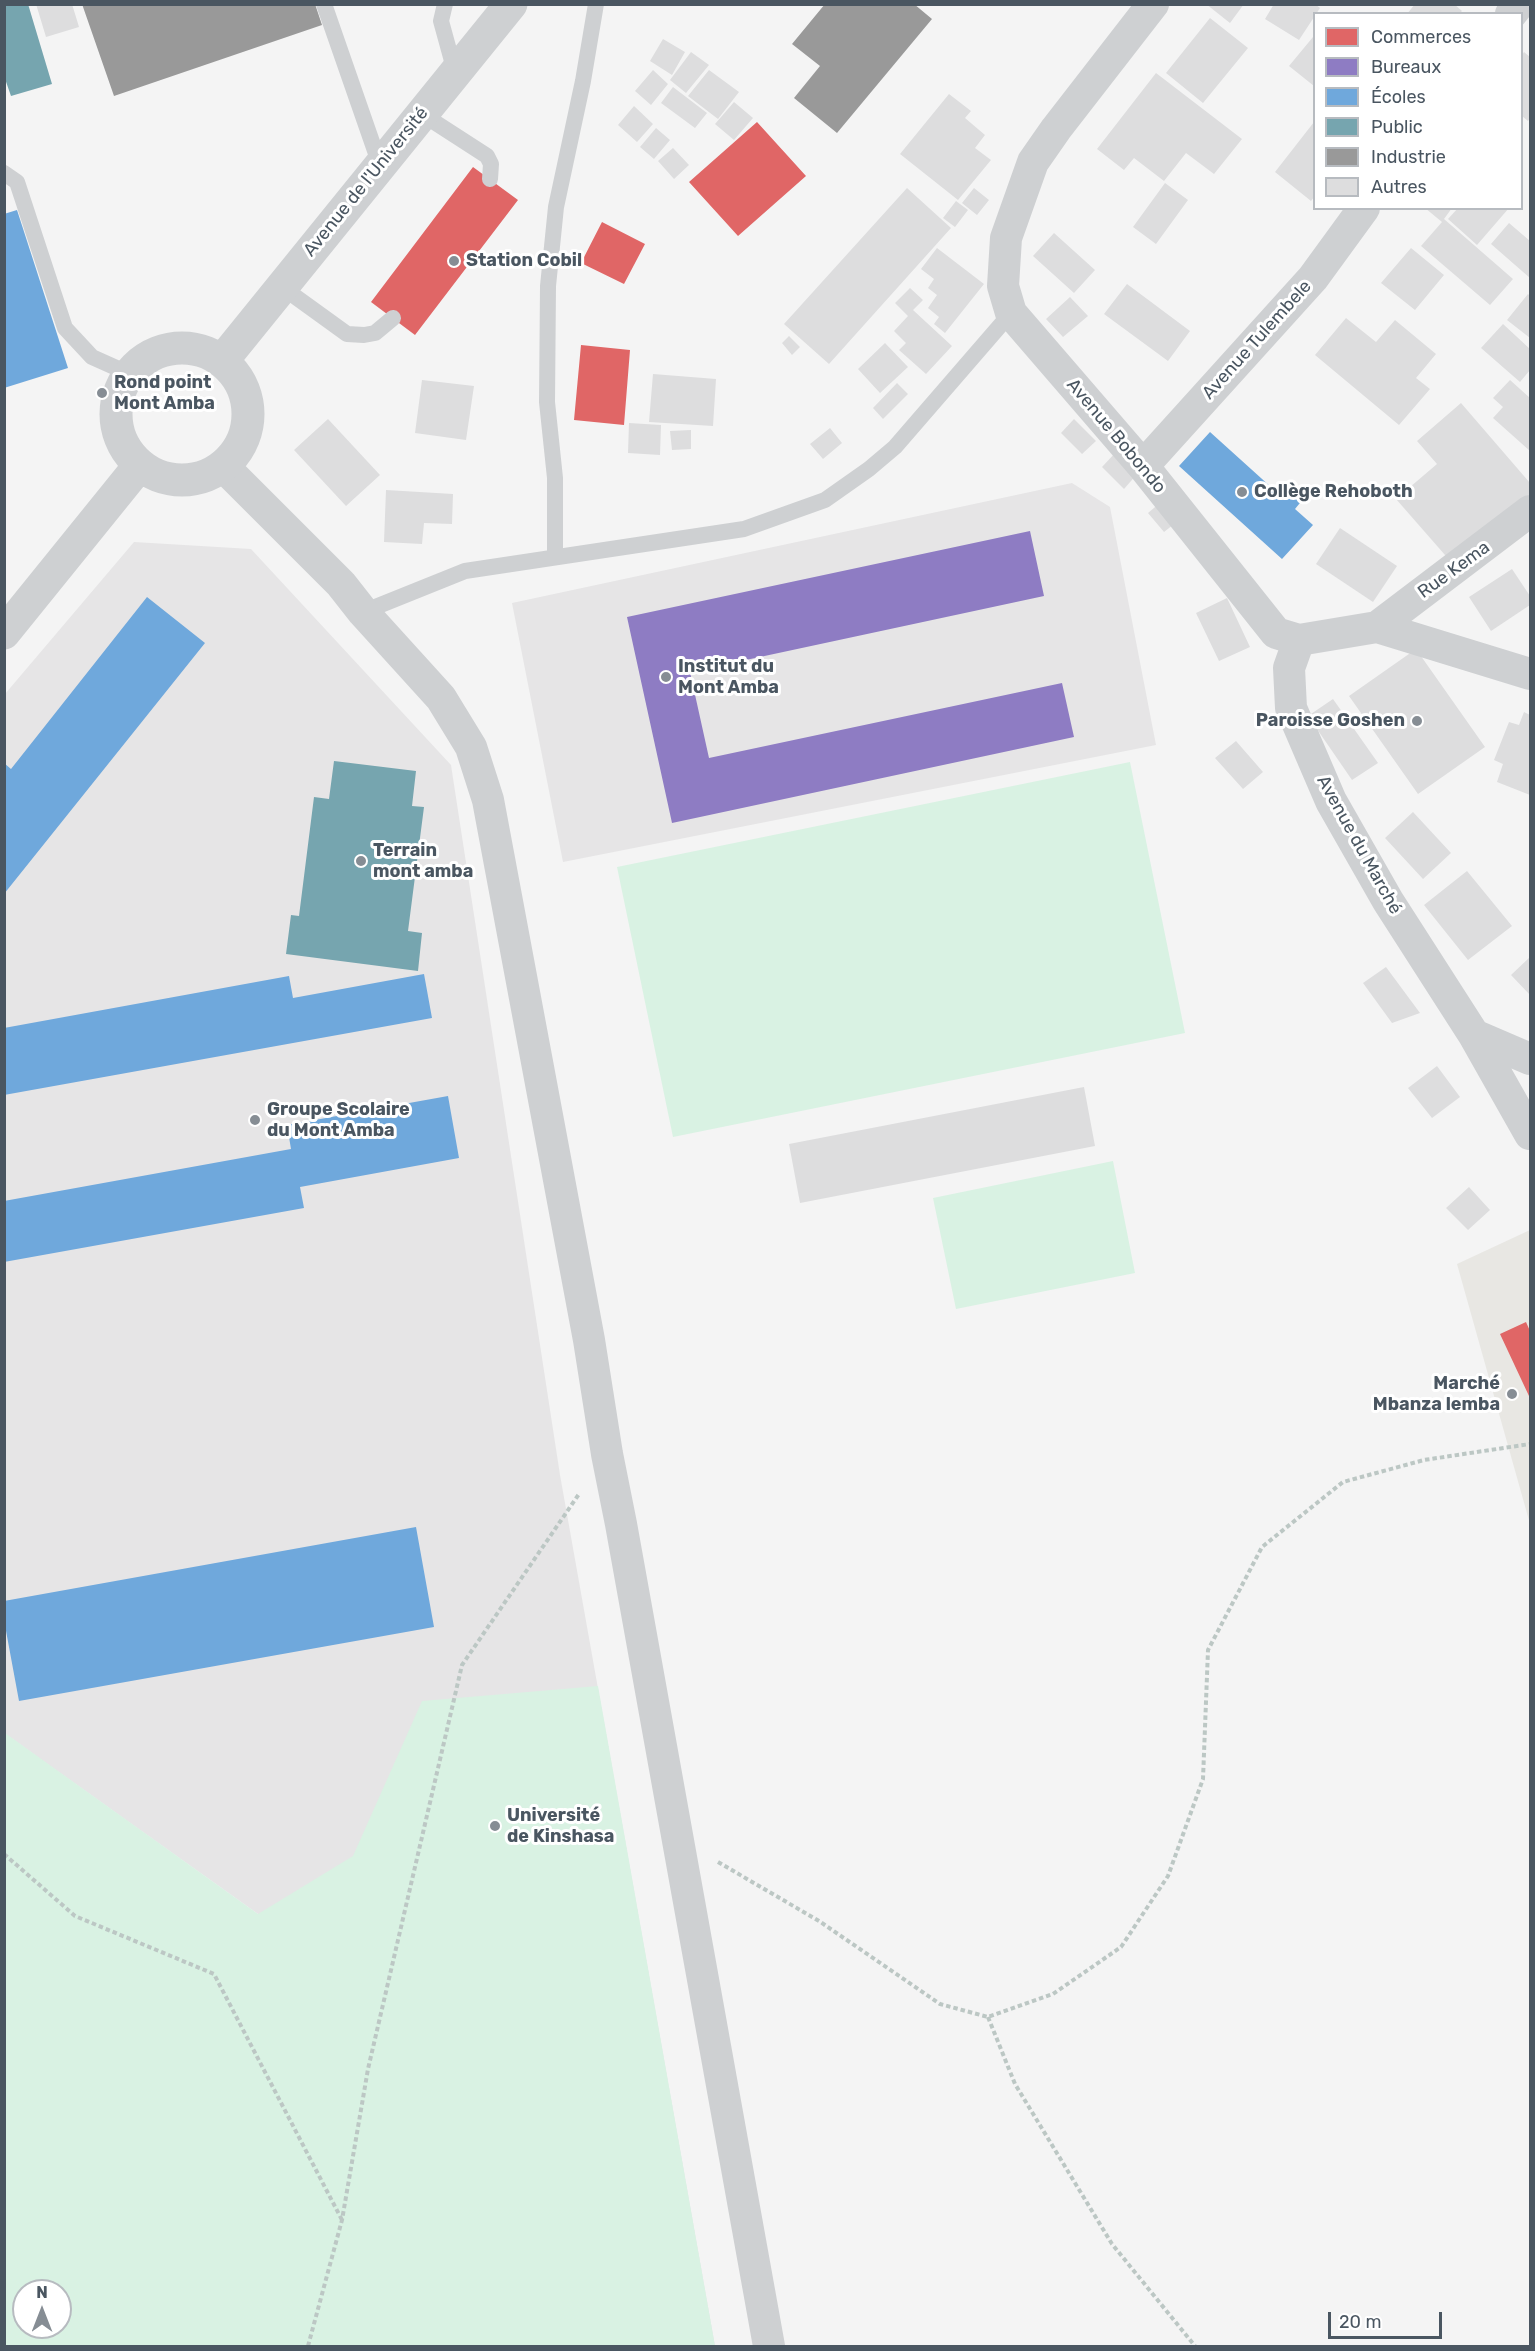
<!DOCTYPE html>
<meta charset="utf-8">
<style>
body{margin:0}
#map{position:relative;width:1535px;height:2351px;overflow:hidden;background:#f4f4f4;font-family:Rubik,sans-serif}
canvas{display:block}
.frame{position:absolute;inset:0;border:6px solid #4a5661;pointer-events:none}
.legend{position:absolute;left:1313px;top:12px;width:210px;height:198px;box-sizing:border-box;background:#fff;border:2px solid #b7bbc0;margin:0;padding:8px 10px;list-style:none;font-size:18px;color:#4a5661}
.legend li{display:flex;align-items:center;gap:12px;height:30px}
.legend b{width:30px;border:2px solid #b7bbc0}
.north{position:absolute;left:12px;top:2279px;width:60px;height:60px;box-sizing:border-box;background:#fff;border:2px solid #b7bbc0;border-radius:50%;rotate:0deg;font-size:16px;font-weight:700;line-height:24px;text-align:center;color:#4a5661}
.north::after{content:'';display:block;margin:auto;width:21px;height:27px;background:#868d94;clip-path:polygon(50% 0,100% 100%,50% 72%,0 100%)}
.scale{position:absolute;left:1328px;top:2312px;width:114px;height:27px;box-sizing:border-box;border:3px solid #4a5661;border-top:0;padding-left:8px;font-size:18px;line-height:21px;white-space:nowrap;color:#4a5661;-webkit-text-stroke:4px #fff;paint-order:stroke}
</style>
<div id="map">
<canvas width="1535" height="2351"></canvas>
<div class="frame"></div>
<ul class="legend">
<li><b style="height:16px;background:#e06666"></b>Commerces</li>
<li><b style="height:16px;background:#8e7cc3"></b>Bureaux</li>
<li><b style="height:16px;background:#6fa8dc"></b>Écoles</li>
<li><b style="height:16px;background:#76a5af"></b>Public</li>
<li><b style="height:16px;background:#999"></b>Industrie</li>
<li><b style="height:16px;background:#ddddde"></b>Autres</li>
</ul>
<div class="north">N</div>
<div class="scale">20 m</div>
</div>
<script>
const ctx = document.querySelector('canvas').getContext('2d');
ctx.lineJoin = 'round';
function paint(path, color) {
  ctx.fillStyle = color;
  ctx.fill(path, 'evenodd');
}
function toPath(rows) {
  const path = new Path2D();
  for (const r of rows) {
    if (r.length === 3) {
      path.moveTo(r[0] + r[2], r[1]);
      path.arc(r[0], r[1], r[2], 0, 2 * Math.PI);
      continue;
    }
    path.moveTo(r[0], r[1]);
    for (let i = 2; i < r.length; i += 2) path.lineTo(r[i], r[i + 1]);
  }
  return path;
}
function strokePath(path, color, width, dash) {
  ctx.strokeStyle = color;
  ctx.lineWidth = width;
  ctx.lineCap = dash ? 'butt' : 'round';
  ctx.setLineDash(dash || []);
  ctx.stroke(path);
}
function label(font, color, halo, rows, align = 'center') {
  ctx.font = font + ' Rubik,sans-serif';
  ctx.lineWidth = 6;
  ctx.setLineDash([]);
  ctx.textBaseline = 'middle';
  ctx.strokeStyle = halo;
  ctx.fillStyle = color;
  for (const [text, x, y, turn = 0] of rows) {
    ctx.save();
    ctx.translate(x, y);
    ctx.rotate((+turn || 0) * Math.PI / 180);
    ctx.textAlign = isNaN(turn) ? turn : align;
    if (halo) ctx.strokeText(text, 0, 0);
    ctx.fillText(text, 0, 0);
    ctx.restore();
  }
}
const commercial = toPath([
 [1530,1230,1530,1524,1457,1264]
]);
const education = toPath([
 [1072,483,1110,507,1156,745,563,862,512,603],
 [134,542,251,549,451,765,560,1475,715,2346,5,2346,4,2277,258,1914,4,1733,5,694],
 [24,2291,60,2291,60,2327,24,2327]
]);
const green = toPath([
 [1130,762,1185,1033,673,1137,617,867],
 [1113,1161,1135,1273,956,1309,933,1198],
 [598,1686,715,2346,5,2346,5,1733,258,1914,353,1856,422,1701],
 [24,2291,60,2291,60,2327,24,2327]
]);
const shops = toPath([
 [757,122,806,176,738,236,689,182],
 [473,167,518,200,415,335,371,302],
 [602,222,645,244,624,284,581,263],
 [581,345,630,350,624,425,574,420],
 [1526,1322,1530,1331,1529,1396,1500,1334]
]);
const offices = toPath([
 [1030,531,1044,596,690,672,709,758,1062,683,1074,737,672,823,627,617]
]);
const schools = toPath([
 [17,210,68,368,4,388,4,214],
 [1210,432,1282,497,1292,487,1304,498,1295,509,1313,525,1282,559,1179,466],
 [147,597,205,643,4,894,4,763,11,769],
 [424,974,432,1018,4,1095,4,1028,289,976,293,998],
 [448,1096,459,1158,300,1187,304,1208,4,1262,4,1201,291,1149,287,1125],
 [416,1527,434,1627,19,1701,4,1620,4,1601]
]);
const public = toPath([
 [4,4,28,4,52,84,11,96,4,76],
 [334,761,416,771,412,806,424,807,408,931,422,933,418,971,286,954,291,915,299,916,314,797,329,799]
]);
const industry = toPath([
 [82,4,315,4,322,25,114,96],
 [825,4,914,4,932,19,837,133,794,98,820,66,792,44]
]);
const building = toPath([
 [36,4,72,4,79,27,46,37],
 [1206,4,1244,4,1230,23],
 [1274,4,1315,4,1320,8,1299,40,1265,19],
 [1415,4,1454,4,1462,11,1459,14,1407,14],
 [1210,18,1248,48,1203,103,1166,73],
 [1313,37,1314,39,1314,86,1289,66],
 [663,39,685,52,672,75,650,61],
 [691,52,709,65,686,93,670,80],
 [1524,52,1530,57,1530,118,1528,121,1522,116,1522,55],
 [653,70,668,84,651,105,635,91],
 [709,70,739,92,718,119,688,96],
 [1156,73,1242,139,1214,174,1186,153,1164,181,1134,158,1124,170,1097,149],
 [673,87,707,113,695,128,661,103],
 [949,94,971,111,965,118,985,135,975,148,991,160,958,200,900,154],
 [734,102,753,118,734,140,715,124],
 [634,106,653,124,637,142,618,125],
 [1314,122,1314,197,1311,201,1275,172],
 [656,128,670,140,654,159,640,147],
 [673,148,689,165,674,179,658,161],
 [1165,183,1188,200,1156,244,1133,227],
 [907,188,951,228,829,364,784,324],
 [974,188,989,200,977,215,962,203],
 [956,201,968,210,955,227,943,218],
 [1425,208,1452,208,1444,219,1513,279,1490,305,1421,246,1442,222],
 [1458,208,1509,208,1477,245,1448,219],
 [1509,223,1530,241,1530,278,1491,244],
 [1054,233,1095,270,1074,293,1033,256],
 [937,248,984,284,945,333,934,324,939,317,928,308,937,295,928,288,934,279,921,269],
 [1411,248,1444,275,1415,310,1381,283],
 [1127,284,1190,331,1168,361,1104,314],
 [910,288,923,300,913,310,952,346,926,374,899,350,906,343,894,331,908,316,895,303],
 [1528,294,1530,296,1530,338,1507,320],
 [1070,297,1088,316,1063,337,1046,319],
 [1346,318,1376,342,1395,320,1436,354,1416,378,1430,389,1399,425,1315,355],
 [1503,324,1530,349,1530,370,1520,382,1481,348],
 [789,336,800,347,792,355,782,343],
 [885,343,908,367,880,393,858,369],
 [653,374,716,379,713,426,649,422],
 [422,380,474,386,466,440,415,433],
 [1510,380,1530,398,1530,451,1493,418,1503,407,1493,398],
 [897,383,908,394,883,419,873,408],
 [1461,403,1530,483,1530,496,1452,563,1396,499,1437,464,1417,441],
 [328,419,380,475,346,506,294,450],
 [1074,419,1096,441,1082,454,1061,433],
 [629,423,661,425,660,455,628,453],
 [830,428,842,443,823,459,810,444],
 [691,430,691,449,672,450,670,431],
 [1116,452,1138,473,1124,489,1102,467],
 [386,490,453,494,452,524,424,523,422,544,384,542],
 [1161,502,1178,521,1164,532,1148,513],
 [1340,528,1397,566,1373,602,1316,564],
 [1512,569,1530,596,1530,605,1491,631,1469,597],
 [1227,598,1250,647,1219,661,1196,613],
 [1416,649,1485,747,1418,794,1349,696],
 [1333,699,1378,763,1352,780,1308,716],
 [1524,712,1530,715,1530,795,1497,782,1503,764,1494,760,1509,722,1519,725],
 [1236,741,1263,772,1243,789,1215,758],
 [1413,812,1451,853,1423,879,1385,838],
 [1467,871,1512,926,1468,960,1424,905],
 [1530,957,1530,995,1511,975],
 [1386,967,1420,1013,1392,1023,1363,983],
 [1437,1066,1460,1097,1432,1118,1408,1088],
 [1084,1087,1095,1146,800,1203,789,1144],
 [1469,1187,1490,1210,1468,1230,1446,1208]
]);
const path = toPath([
 [4,1854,75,1916,214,1974,342,2220],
 [718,1862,819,1921,940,2004,988,2017,1053,1994,1121,1947,1168,1876,1203,1779,1208,1650,1262,1547,1343,1482,1424,1460,1530,1444],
 [988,2017,1015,2084,1112,2244,1195,2346],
 [308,2346,342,2220,368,2069,462,1665,579,1494]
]);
const service = toPath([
 [324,4,380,165],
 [445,4,441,21,455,72],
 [422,114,487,156,491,164,490,179],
 [4,173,17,182,65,328,92,357,130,374],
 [282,287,347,334,364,335,375,333,393,318],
 [555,557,555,478,547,402,548,286,556,207,583,81,596,4],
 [363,612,465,571,744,529,825,500,869,469,895,447,1011,313]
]);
const minor = toPath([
 [1153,4,1056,129,1033,162,1006,238,1003,286,1011,313,1143,466,1276,633,1299,640,1377,627,1530,674],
 [1511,14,1519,4],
 [1143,466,1313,278,1364,208],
 [224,467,341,584,363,612,441,698,471,747,488,800,589,1340,607,1454,621,1524,769,2346],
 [1377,627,1530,511],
 [1299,640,1289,668,1291,708,1331,801,1388,901,1474,1035,1530,1134],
 [1474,1035,1530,1059]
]);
const tertiary = toPath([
 [182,414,66],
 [222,361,511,4],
 [4,633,139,466]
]);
const markers = [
 [454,261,6,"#868d94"],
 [102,393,6,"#868d94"],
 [1242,492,6,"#868d94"],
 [666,677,6,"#868d94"],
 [1417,721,6,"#868d94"],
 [361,861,6,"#868d94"],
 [255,1120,6,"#868d94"],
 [1512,1394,6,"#868d94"],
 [495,1826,6,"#868d94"]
];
const streetNames = [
 ["Avenue de l'Université",366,182,-51],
 ["Avenue Tulembele",1257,340,-48],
 ["Avenue Bobondo",1116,436,50],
 ["Rue Kema",1454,570,-36],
 ["Avenue du Marché",1359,845,61]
];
const poiNames = [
 ["Station Cobil",466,261],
 ["Rond point",114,383],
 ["Mont Amba",114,404],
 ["Collège Rehoboth",1254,492],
 ["Institut du",678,667],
 ["Mont Amba",678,688],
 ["Paroisse Goshen",1405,721,"right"],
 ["Terrain",373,851],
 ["mont amba",373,872],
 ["Groupe Scolaire",267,1110],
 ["du Mont Amba",267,1131],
 ["Marché",1500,1384,"right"],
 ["Mbanza lemba",1500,1405,"right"],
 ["Université",507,1816],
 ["de Kinshasa",507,1837]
];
paint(commercial, '#e8e7e3');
paint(education, '#e6e5e6');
paint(green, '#d9f2e3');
paint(shops, '#e06666');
paint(offices, '#8e7cc3');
paint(schools, '#6fa8dc');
paint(public, '#76a5af');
paint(industry, '#999');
paint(building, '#ddddde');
strokePath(path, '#bcc7c4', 4, [4.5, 3]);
strokePath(service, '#ced0d2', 16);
strokePath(minor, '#ced0d2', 32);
strokePath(tertiary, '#ced0d2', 33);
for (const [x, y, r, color] of markers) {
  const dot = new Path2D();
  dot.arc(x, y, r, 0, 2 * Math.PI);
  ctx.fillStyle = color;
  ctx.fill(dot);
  strokePath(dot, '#fff', 2);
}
label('18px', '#4a5661', '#fff', streetNames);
label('bold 18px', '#4a5661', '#fff', poiNames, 'left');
</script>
